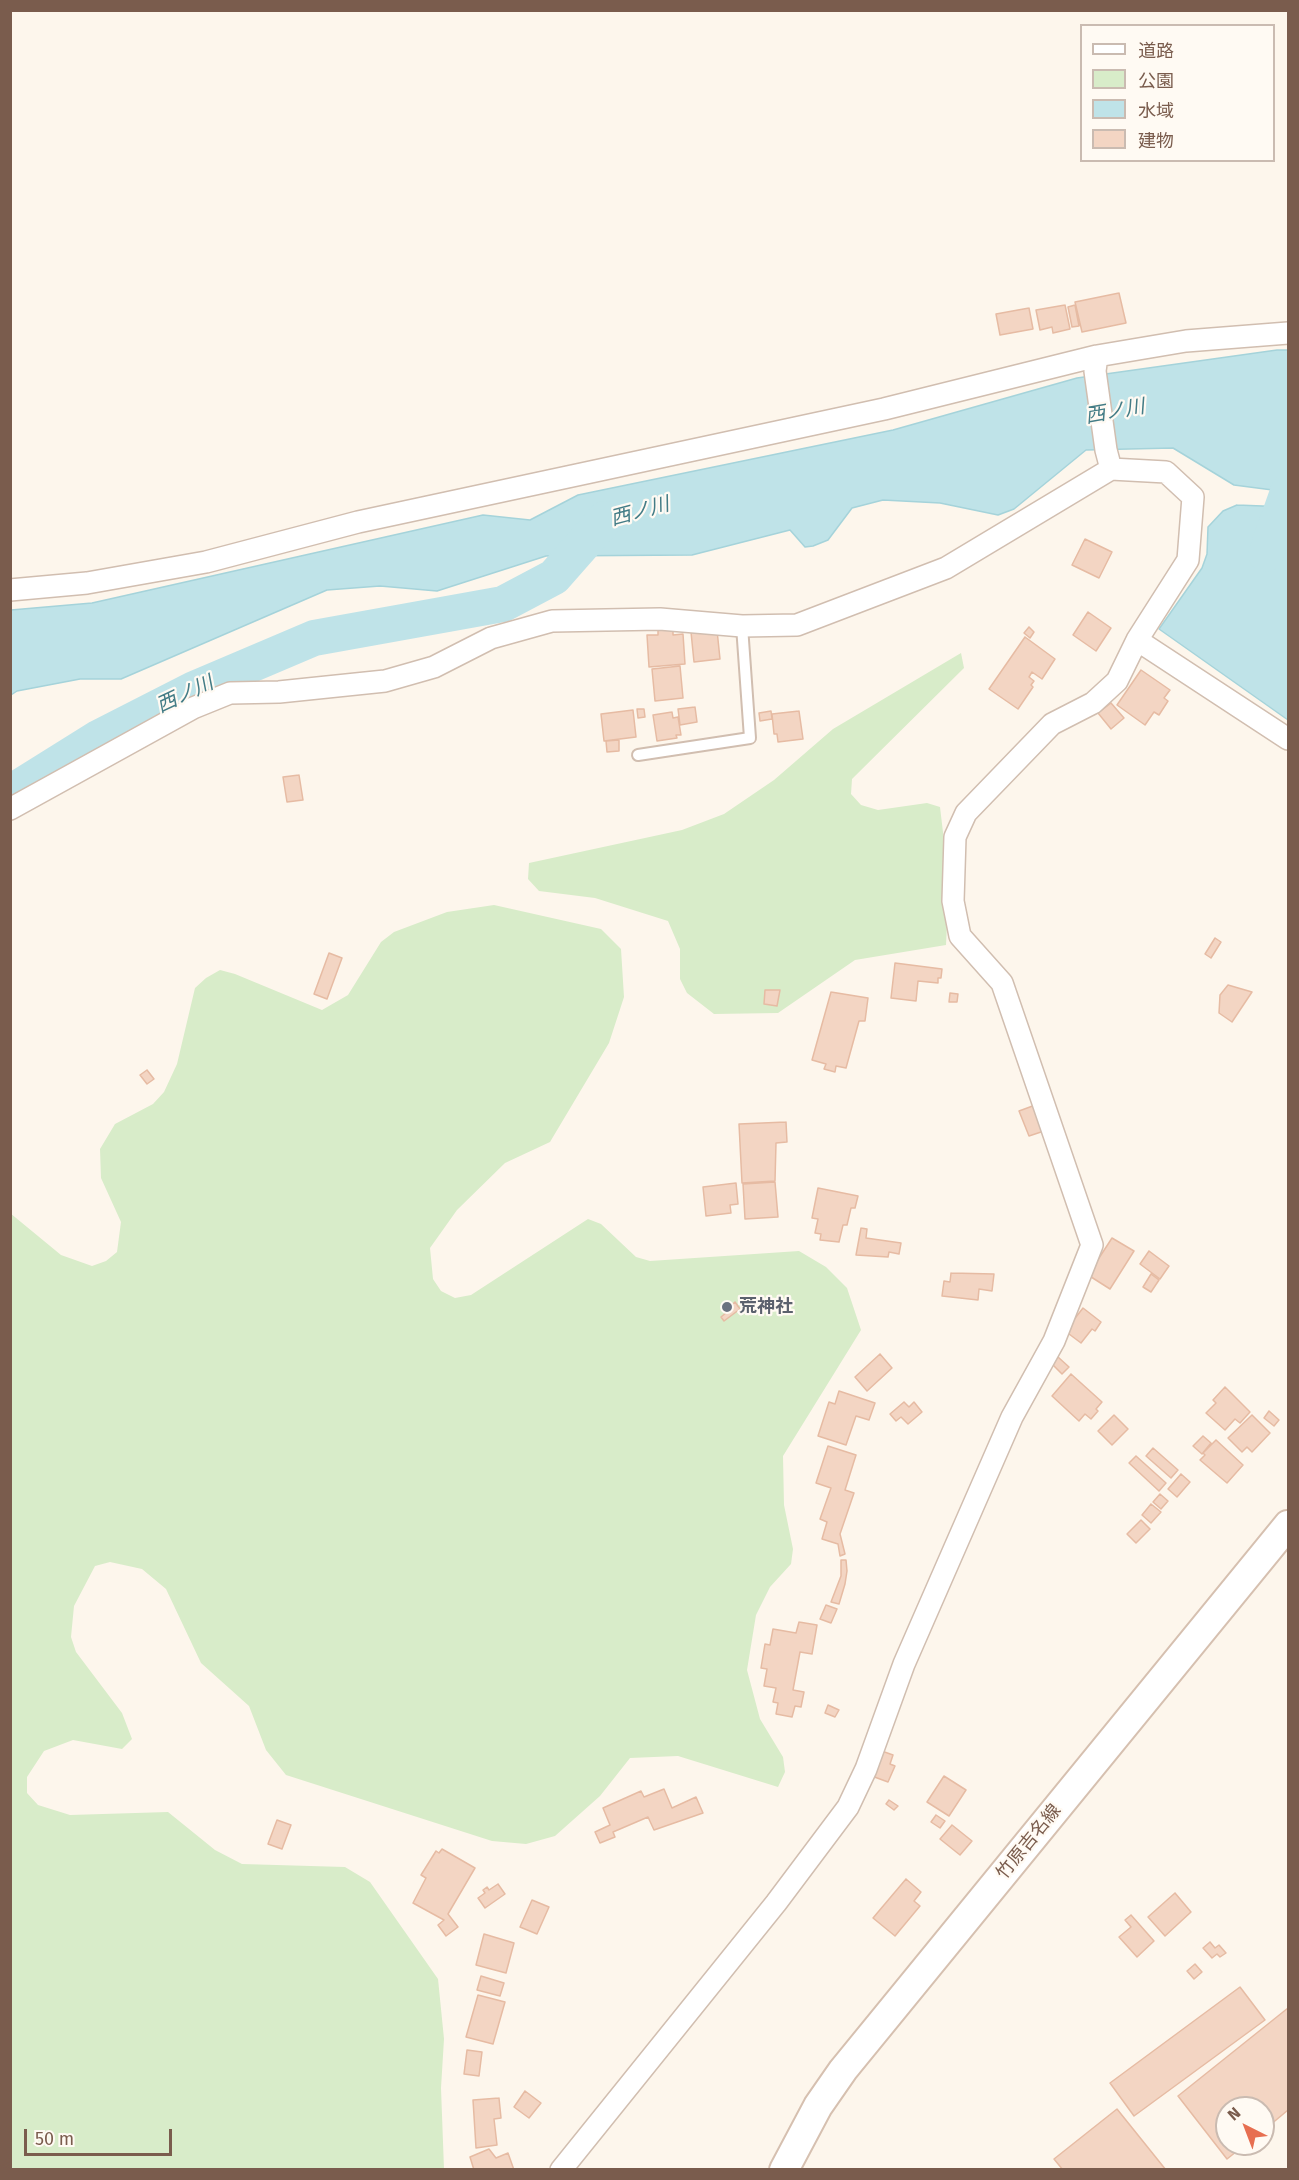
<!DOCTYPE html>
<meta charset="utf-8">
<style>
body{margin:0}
#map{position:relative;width:1299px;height:2180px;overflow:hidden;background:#fdf6ec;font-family:"Fira Sans","Noto Sans JP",sans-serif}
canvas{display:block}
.frame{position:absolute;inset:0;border:12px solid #7a5c4d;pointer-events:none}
.legend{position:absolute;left:1080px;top:24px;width:195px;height:138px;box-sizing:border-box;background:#fffaf3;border:2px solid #cabbb1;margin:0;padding:8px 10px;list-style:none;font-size:18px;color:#7a5c4d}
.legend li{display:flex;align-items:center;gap:12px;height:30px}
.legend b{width:30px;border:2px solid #cabbb1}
.north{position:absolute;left:1215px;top:2096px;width:60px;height:60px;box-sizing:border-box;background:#fffaf3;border:2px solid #cabbb1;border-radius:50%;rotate:318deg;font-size:16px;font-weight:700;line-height:24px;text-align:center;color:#7a5c4d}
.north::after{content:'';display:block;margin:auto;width:21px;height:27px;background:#e76f51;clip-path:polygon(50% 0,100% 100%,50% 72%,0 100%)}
.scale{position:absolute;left:24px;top:2129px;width:148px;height:27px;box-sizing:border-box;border:3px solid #7a5c4d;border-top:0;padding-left:8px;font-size:18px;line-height:21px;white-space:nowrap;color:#7a5c4d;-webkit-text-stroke:4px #fffaf3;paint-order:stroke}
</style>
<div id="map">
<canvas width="1299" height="2180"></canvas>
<div class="frame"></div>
<ul class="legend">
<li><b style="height:8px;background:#fff"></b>道路</li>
<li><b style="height:16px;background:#d8ecc9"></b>公園</li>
<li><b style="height:16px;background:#bfe3e8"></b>水域</li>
<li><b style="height:16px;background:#f3d5c3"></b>建物</li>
</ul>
<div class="north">N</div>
<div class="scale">50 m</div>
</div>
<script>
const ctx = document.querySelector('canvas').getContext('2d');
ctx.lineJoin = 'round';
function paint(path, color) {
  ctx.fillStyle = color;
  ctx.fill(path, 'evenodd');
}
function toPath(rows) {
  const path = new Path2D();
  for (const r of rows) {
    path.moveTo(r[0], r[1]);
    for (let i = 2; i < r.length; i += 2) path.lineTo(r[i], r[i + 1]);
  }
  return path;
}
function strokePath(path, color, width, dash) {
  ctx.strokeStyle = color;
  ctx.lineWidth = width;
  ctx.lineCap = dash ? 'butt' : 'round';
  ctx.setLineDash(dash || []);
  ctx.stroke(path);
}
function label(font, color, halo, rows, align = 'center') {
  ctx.font = font + ' "Fira Sans","Noto Sans JP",sans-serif';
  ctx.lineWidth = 4.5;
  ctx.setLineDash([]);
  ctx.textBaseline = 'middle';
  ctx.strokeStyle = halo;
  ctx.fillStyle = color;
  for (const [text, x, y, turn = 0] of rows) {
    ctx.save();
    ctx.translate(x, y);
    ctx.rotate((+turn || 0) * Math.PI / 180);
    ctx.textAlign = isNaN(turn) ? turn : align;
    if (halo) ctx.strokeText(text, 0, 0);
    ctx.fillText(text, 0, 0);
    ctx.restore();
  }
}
const green = toPath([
 [961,653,964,668,852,779,851,794,861,805,878,810,927,803,940,807,949,883,946,945,855,960,778,1013,714,1014,687,993,680,979,680,949,668,921,595,898,539,891,528,879,529,863,682,830,724,814,774,780,833,729],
 [494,905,601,929,621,949,624,997,609,1043,550,1142,505,1163,457,1210,430,1248,433,1279,441,1291,455,1298,471,1295,588,1219,601,1224,636,1257,650,1261,799,1251,826,1267,847,1288,861,1330,783,1456,784,1505,793,1549,791,1564,770,1587,756,1615,747,1670,760,1719,783,1757,785,1772,778,1787,678,1756,630,1758,600,1796,555,1836,526,1844,492,1841,286,1775,266,1750,249,1706,201,1663,166,1589,142,1569,110,1562,95,1566,74,1606,71,1637,76,1652,122,1713,132,1739,122,1749,73,1740,44,1751,27,1777,27,1793,38,1805,70,1815,168,1812,215,1850,242,1864,345,1867,370,1882,438,1979,444,2039,441,2088,444,2169,11,2169,10,1213,61,1255,92,1266,106,1261,117,1252,121,1222,101,1178,100,1149,115,1124,153,1104,164,1092,177,1064,195,988,206,978,220,970,235,974,322,1010,348,995,381,942,394,932,447,912]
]);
const water = toPath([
 [1277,350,1288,350,1288,492,1234,485,1173,448,1086,450,1014,509,998,515,940,503,883,500,852,508,828,540,813,546,805,547,790,530,692,555,546,556,437,591,380,586,327,590,121,679,80,679,17,691,11,695,11,610,92,603,483,515,530,520,578,495,893,430,1077,378,1277,350],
 [1237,505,1288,507,1288,720,1159,629,1202,568,1207,554,1208,527,1223,511,1237,505]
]);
const river = toPath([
 [1266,554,1288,492],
 [10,793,98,738,194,689,314,638,503,604,554,577,605,519]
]);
const building = toPath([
 [1119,293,1126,323,1082,332,1075,302,1119,293],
 [1065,305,1070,329,1053,333,1052,327,1040,330,1036,310,1065,305],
 [1075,305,1079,326,1072,327,1068,307,1075,305],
 [1029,308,1033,329,1000,335,996,314,1029,308],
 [1085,539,1112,552,1099,578,1072,565,1085,539],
 [1088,612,1111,628,1096,651,1073,635,1088,612],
 [1029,627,1034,632,1030,638,1024,633,1029,627],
 [673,628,673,635,683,634,685,664,649,667,647,635,658,635,658,629,673,628],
 [717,630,720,659,694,662,691,632,717,630],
 [1025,637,1055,659,1042,679,1032,672,1029,677,1034,681,1031,685,1033,687,1018,709,989,689,1025,637],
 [680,666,683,698,655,701,652,669,680,666],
 [1141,670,1170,690,1164,698,1168,701,1159,715,1154,712,1145,725,1117,705,1141,670],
 [1111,703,1124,718,1111,729,1098,713,1111,703],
 [695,707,697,722,680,725,678,709,695,707],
 [637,709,644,709,645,717,638,718,637,709],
 [633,710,636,737,604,741,601,714,633,710],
 [771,711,772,719,760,721,759,713,771,711],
 [799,711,803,739,778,742,777,734,774,734,772,714,799,711],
 [672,712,673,718,678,717,681,735,676,735,677,738,657,741,653,715,672,712],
 [619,740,619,751,607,752,606,741,619,740],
 [299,775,303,800,287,802,283,777,299,775],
 [1215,938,1221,942,1211,958,1205,954,1215,938],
 [329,953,342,958,327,999,314,994,329,953],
 [895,963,942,969,941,978,938,978,938,983,918,981,916,1001,891,998,895,963],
 [1228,985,1252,992,1232,1022,1219,1013,1220,995,1228,985],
 [765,990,780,990,777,1006,764,1004,765,990],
 [831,992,868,998,865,1021,859,1021,846,1068,836,1066,835,1072,824,1069,826,1064,812,1060,831,992],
 [950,993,958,994,957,1002,949,1002,950,993],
 [147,1070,154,1079,147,1084,140,1075,147,1070],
 [1038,1104,1047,1130,1029,1136,1019,1111,1038,1104],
 [786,1122,787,1142,776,1143,775,1181,742,1183,739,1124,786,1122],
 [775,1182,778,1217,745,1219,743,1184,775,1182],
 [736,1183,738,1204,730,1205,731,1213,706,1216,703,1187,736,1183],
 [818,1188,858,1196,855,1208,851,1208,847,1225,843,1225,839,1242,820,1240,821,1234,815,1233,818,1219,812,1218,818,1188],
 [861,1228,867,1229,866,1238,901,1243,899,1254,889,1252,888,1257,856,1255,861,1228],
 [1112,1238,1134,1251,1110,1289,1088,1275,1112,1238],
 [1149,1251,1169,1266,1160,1279,1140,1264,1149,1251],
 [951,1273,994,1274,992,1291,979,1289,978,1300,942,1296,944,1281,950,1282,951,1273],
 [1151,1274,1159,1280,1151,1292,1143,1287,1151,1274],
 [735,1302,740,1309,724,1321,721,1317,727,1312,725,1310,735,1302],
 [1083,1308,1101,1322,1095,1331,1092,1329,1081,1343,1065,1331,1083,1308],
 [880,1354,892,1368,867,1391,855,1377,880,1354],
 [1058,1357,1069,1367,1062,1374,1051,1363,1058,1357],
 [1071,1374,1102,1402,1096,1409,1098,1411,1091,1419,1085,1414,1079,1421,1052,1396,1071,1374],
 [1225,1387,1250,1412,1240,1423,1235,1419,1225,1430,1206,1413,1216,1403,1213,1400,1225,1387],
 [839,1391,875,1403,869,1420,856,1416,846,1445,818,1436,829,1402,835,1404,839,1391],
 [904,1402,909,1407,914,1402,922,1412,908,1424,901,1417,896,1421,890,1414,904,1402],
 [1269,1411,1279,1420,1274,1426,1264,1418,1269,1411],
 [1114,1415,1128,1429,1112,1445,1098,1431,1114,1415],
 [1252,1415,1270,1433,1252,1452,1247,1447,1242,1452,1228,1438,1252,1415],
 [1203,1436,1211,1443,1202,1454,1193,1446,1203,1436],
 [1216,1440,1243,1465,1227,1483,1200,1460,1205,1455,1203,1453,1216,1440],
 [828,1446,856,1455,845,1490,854,1493,840,1534,845,1554,840,1556,838,1544,822,1539,827,1522,820,1519,831,1488,816,1483,828,1446],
 [1153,1448,1178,1470,1171,1478,1146,1456,1153,1448],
 [1136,1456,1166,1483,1159,1491,1129,1463,1136,1456],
 [1181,1474,1190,1482,1177,1497,1168,1489,1181,1474],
 [1160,1494,1168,1501,1161,1509,1153,1502,1160,1494],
 [1151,1504,1161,1512,1151,1523,1142,1515,1151,1504],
 [1141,1520,1150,1529,1136,1543,1127,1534,1141,1520],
 [841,1560,846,1560,847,1571,845,1584,839,1604,831,1602,841,1576,841,1560],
 [826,1605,837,1609,831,1623,820,1619,826,1605],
 [799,1622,817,1625,812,1654,800,1652,793,1690,804,1692,801,1707,795,1706,792,1717,776,1714,778,1703,773,1702,776,1688,764,1686,767,1669,761,1668,765,1644,770,1645,773,1629,796,1633,799,1622],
 [828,1705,839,1710,835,1717,825,1713,828,1705],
 [879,1750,893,1755,890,1764,895,1766,888,1782,869,1775,879,1750],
 [944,1776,966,1790,949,1816,927,1802,944,1776],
 [664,1789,672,1808,696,1797,703,1813,654,1830,648,1817,613,1832,615,1837,600,1843,595,1832,610,1825,603,1808,641,1791,644,1797,664,1789],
 [889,1800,898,1806,894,1810,886,1804,889,1800],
 [936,1815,945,1821,940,1828,931,1822,936,1815],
 [277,1820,291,1825,282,1849,268,1844,277,1820],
 [952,1825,972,1841,960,1855,940,1839,952,1825],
 [442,1849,475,1868,448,1914,458,1927,446,1936,438,1925,444,1920,413,1903,426,1878,421,1875,436,1851,439,1853,442,1849],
 [906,1879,921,1892,914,1901,920,1906,895,1936,873,1918,906,1879],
 [498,1884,505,1894,485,1908,478,1898,485,1893,483,1890,487,1887,489,1890,498,1884],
 [1175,1893,1191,1912,1165,1936,1148,1917,1175,1893],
 [532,1900,549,1907,537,1934,520,1927,532,1900],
 [1131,1915,1154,1941,1137,1957,1119,1937,1131,1927,1125,1920,1131,1915],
 [484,1934,514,1943,506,1973,476,1965,484,1934],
 [1210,1942,1215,1948,1219,1945,1226,1953,1220,1957,1217,1954,1212,1958,1203,1948,1210,1942],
 [1195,1964,1202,1972,1194,1979,1187,1971,1195,1964],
 [481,1976,504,1983,500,1996,477,1990,481,1976],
 [1240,1987,1265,2020,1134,2116,1110,2083,1240,1987],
 [478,1995,505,2002,493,2044,466,2037,478,1995],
 [1288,2008,1288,2110,1263,2131,1263,2108,1227,2108,1227,2144,1246,2144,1227,2159,1178,2096,1288,2008],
 [467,2050,482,2052,479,2076,464,2074,467,2050],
 [525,2091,541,2103,529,2118,514,2107,525,2091],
 [499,2098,501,2118,494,2119,497,2145,476,2148,473,2100,499,2098],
 [1117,2109,1166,2170,1063,2170,1054,2159,1117,2109],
 [489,2149,496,2158,508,2153,514,2170,474,2170,470,2157,489,2149]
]);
const service = toPath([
 [638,755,750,738,742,626]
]);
const minor = toPath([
 [10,590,87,583,206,562,358,522,884,409,1097,356],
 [1137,640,1288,739],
 [10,809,193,708,230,693,279,692,385,681,434,667,491,638,552,621,660,619,742,626,797,625,946,568,1111,469],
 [561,2170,776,1903,848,1807,866,1769,904,1664,1012,1417,1054,1341,1092,1245,1002,983,960,936,953,901,955,837,966,813,1052,724,1093,703,1117,681,1137,640,1188,560,1193,497,1166,472,1111,469,1106,450,1095,371,1097,356,1186,341,1288,333]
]);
const secondary = toPath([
 [784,2170,818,2106,843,2070,1288,1525]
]);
const markers = [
 [727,1307,6,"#6b7280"]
];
const worshipNames = [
 ["荒神社",739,1307]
];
const streetNames = [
 ["竹原吉名線",1029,1842,-51]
];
const waterNames = [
 ["西ノ川",1115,412,-10],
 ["西ノ川",640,512,-15],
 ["西ノ川",185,695,-25]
];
paint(green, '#d8ecc9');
paint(water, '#bfe3e8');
strokePath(water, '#a5d3da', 1.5);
strokePath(river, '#bfe3e8', 36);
paint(building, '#f3d5c3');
strokePath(building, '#e6bba3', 1.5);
strokePath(service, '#d1beb0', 14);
strokePath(minor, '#d1beb0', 24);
strokePath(secondary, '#d6c0b0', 32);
strokePath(service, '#fff', 10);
strokePath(minor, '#fff', 21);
strokePath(secondary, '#fff', 28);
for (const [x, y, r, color] of markers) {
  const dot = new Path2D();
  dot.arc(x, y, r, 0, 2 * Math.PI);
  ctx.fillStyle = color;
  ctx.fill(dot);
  strokePath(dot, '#fffaf3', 2);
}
label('bold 18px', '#5b616d', '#fffaf3', worshipNames, 'left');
label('18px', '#7a5c4d', '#fffaf3', streetNames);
label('italic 20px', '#437c86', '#fffaf3', waterNames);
</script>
